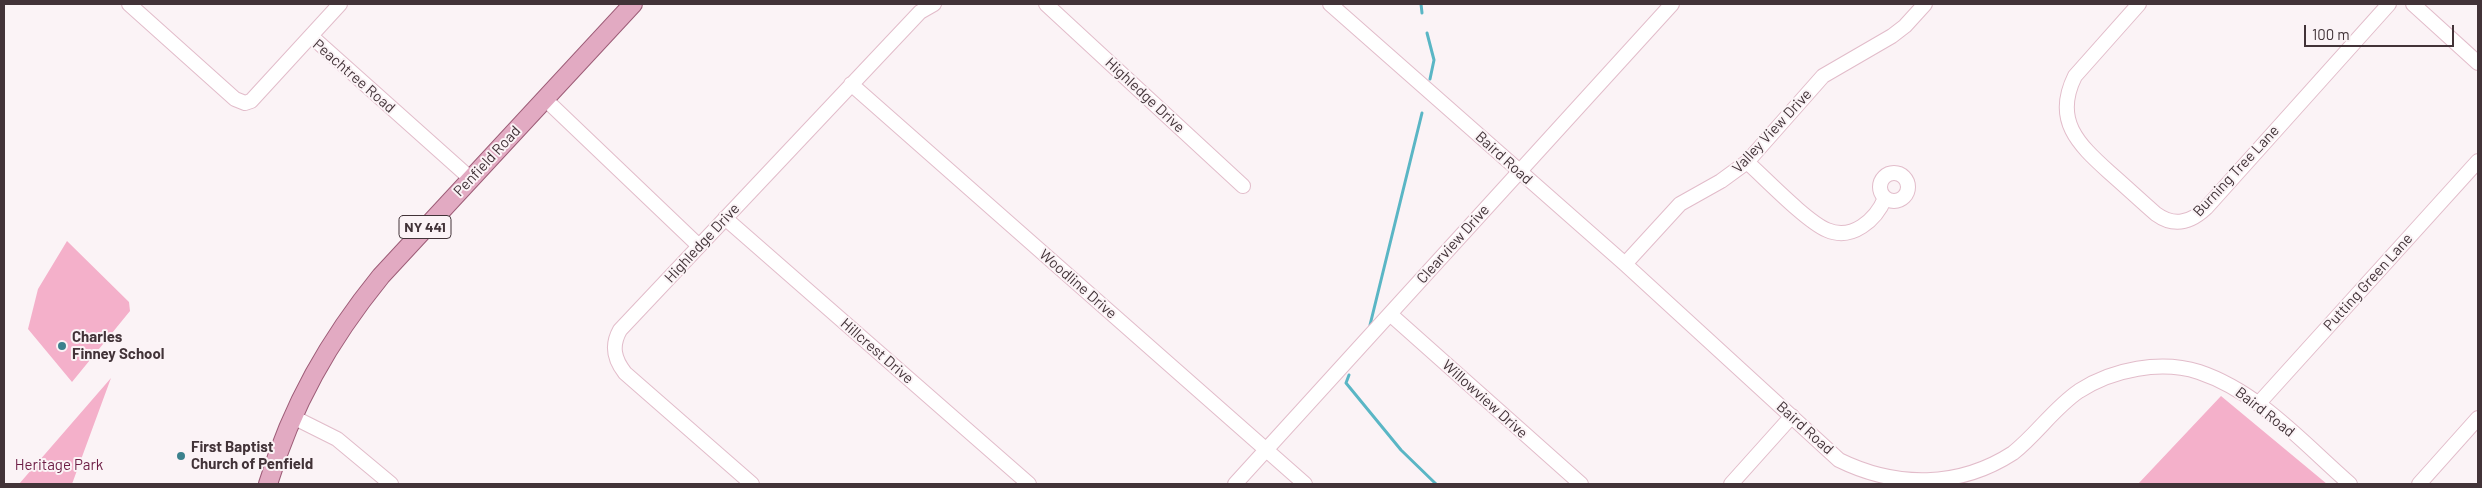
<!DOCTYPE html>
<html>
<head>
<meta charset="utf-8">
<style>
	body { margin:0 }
	#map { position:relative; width:2482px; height:488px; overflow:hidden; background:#fbf3f6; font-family:Barlow,sans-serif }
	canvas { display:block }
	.frame { position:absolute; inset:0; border:5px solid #423338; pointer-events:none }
	.scale { position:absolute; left:2304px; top:25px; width:150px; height:22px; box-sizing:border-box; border:2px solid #423338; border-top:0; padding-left:6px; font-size:15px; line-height:18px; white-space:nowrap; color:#423338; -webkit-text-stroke:4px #fbf3f6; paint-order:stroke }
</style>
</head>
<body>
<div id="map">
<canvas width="2482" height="488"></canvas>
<div class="frame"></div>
<div class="scale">100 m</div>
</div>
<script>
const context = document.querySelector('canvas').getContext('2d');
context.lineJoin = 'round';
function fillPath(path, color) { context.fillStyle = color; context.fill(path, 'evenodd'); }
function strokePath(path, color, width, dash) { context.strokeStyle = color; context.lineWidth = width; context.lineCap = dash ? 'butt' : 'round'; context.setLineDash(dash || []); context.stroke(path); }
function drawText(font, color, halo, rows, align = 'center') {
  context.font = font + ' Barlow,sans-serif'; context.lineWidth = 4; context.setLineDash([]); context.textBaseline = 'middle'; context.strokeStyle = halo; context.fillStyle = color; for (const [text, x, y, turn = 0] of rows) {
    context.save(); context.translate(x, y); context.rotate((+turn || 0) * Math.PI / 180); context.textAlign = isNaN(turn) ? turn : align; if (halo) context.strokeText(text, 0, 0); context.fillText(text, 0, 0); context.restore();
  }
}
const green = new Path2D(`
	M67,241L129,302L130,311L72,382L28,329L38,289Z
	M111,378L72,484H19Z
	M2221,396L2327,484H2138Z`);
const stream = new Path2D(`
	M1421,4L1422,13
	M1427,33L1434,60L1430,79
	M1370,325L1422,113
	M1349,375L1346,383L1401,450L1436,484`);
const minor = new Path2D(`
	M129,4L235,99L245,103L251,101L340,4
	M1046,4L1243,186
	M1330,4L1625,264L1839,460C1896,488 1959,488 2013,453C2037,434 2054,408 2079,391C2113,369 2161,360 2199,372C2259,392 2304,444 2350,484
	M2139,4L2075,76C2053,120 2078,144 2109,172C2125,186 2140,200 2156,214C2174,227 2190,223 2206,208L2389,4
	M2413,4L2478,63
	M311,36L470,178
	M851,84L1305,484
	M545,99L699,246
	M1747,162C1766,179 1806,221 1827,230C1852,241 1876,220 1885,198
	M1880 187a14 14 0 1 1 28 0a14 14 0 1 1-28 0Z
	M725,218L1029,484
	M1625,264L1680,204L1721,181L1747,162L1823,76L1892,36L1905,26L1925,4
	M1390,314L1581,484
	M2259,403L2478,161
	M293,417L337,439L391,484
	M752,484L625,373C614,359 611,346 620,330L920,12L934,4
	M1235,484L1672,4
	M1731,484L1792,416
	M2419,484L2478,418`);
const major = new Path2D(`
	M268,484C292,405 329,340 381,276L633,4`);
const markers = [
	[62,346,5,"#3b818d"],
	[181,456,5,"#3b818d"]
];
const shields = [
	[425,227,52]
];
const shieldNames = [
	["NY 441",425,227]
];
const streetNames = [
	["Peachtree Road",354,76,41],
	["Highledge Drive",1145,95,43],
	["Valley View Drive",1772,131,-47],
	["Baird Road",1504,158,42],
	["Penfield Road",487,161,-47],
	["Burning Tree Lane",2236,171,-47],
	["Highledge Drive",702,243,-47],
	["Clearview Drive",1453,244,-48],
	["Putting Green Lane",2368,282,-48],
	["Woodline Drive",1078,284,41],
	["Hillcrest Drive",877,351,41],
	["Willowview Drive",1485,399,42],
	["Baird Road",2265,412,38],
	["Baird Road",1805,428,42]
];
const poiNames = [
	["Charles",72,337],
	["Finney School",72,354],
	["First Baptist",191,447],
	["Church of Penfield",191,464]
];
const parkNames = [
	["Heritage Park",59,465]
];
fillPath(green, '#f4b0ca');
strokePath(stream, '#5ab6c5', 3);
strokePath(minor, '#e2bcca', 16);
strokePath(major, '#9d5c77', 20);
strokePath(minor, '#fff', 14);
strokePath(major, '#e2aac2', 18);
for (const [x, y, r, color] of markers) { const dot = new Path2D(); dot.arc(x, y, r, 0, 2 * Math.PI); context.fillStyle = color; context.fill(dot); strokePath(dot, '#fbf3f6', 2); }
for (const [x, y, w] of shields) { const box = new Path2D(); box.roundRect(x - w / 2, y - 11.5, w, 23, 4); context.fillStyle = '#fbf3f6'; context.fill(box); strokePath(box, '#423338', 1); }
drawText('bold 14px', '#423338', null, shieldNames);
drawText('15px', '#423338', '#fbf3f6', streetNames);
drawText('bold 15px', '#423338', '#fbf3f6', poiNames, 'left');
drawText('15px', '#6d1d45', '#fbf3f6', parkNames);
</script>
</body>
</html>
